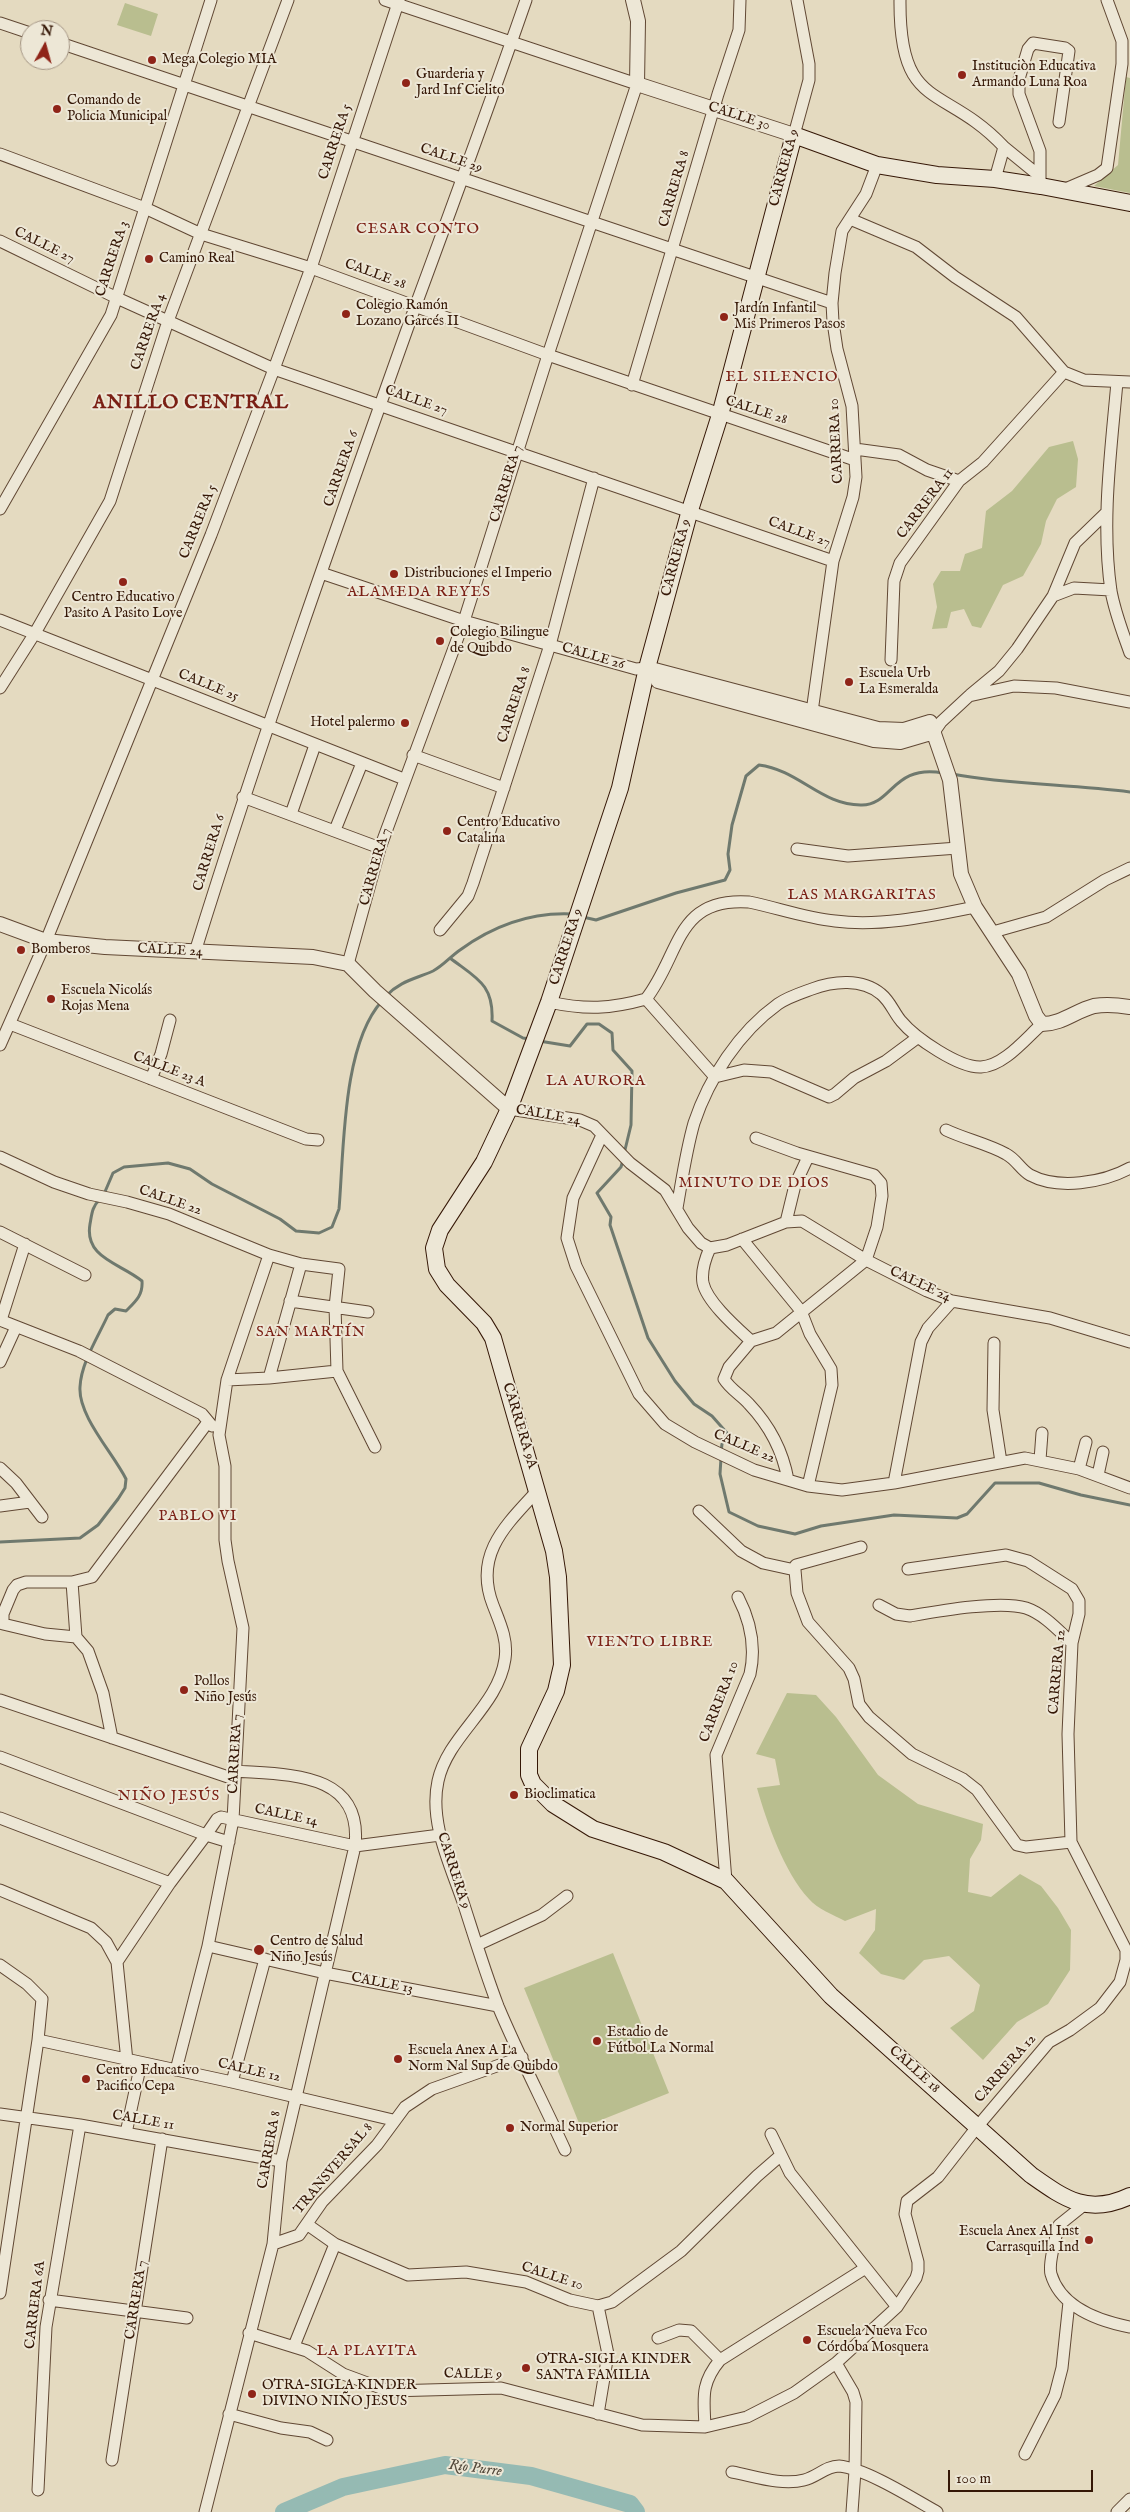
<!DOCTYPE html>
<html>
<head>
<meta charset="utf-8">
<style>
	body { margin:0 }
	#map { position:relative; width:1130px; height:2512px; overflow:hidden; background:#e4dac0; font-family:"IM FELL English",serif }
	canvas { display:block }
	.north { position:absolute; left:20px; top:20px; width:50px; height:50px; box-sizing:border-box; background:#ede7d6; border:1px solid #a39483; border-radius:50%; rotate:7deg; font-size:14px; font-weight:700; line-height:20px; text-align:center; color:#351706 }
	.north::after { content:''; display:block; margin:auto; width:18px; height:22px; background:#8f2418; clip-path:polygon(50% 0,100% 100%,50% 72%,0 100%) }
	.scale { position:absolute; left:948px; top:2470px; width:145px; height:22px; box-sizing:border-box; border:2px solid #351706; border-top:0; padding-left:6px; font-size:15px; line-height:18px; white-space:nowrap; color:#351706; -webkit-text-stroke:4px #ede7d6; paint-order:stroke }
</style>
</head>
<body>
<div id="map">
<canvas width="1130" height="2512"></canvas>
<div class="north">N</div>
<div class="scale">100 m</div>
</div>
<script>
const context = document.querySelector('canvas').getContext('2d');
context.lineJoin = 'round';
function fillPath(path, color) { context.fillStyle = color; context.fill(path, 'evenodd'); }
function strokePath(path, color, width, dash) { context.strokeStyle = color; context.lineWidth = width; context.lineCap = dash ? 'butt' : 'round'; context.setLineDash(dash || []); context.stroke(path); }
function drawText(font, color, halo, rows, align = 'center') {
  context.font = font + ' "IM FELL English",serif'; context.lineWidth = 4; context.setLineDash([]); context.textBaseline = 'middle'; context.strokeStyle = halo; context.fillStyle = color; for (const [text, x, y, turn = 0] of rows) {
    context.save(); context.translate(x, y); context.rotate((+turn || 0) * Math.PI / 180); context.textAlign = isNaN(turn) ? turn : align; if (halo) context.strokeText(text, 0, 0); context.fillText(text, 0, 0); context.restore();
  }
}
const green = new Path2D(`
	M125,3L158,14L151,36L117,25Z
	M1126,77L1130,78V193L1094,186L1118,165Z
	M1073,441L1078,459L1076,487L1057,499L1046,521L1041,544L1023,576L1003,585L981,628L972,626L964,609L951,612L947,628L932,629L937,607L933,584L941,571H960L965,554L982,548L986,511L1012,491L1049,447Z
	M787,1693L816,1695L836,1717L878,1775L918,1804L983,1824L981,1840L970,1859L968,1892L991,1897L1020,1874L1041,1886L1058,1908L1071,1930L1070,1970L1048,2004L1017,2022L983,2060L950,2028L974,2011L980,1985L949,1956L924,1960L904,1980L881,1974L859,1953L875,1930L876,1909L845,1921C834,1915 817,1909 809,1899C784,1872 767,1823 757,1788L780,1785L775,1759L756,1754Z
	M613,1953L669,2093L581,2128L524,1988Z`);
const stream = new Path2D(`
	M952,774C1010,785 1071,784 1130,792
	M583,917L596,920L676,893L725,880L730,870L728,854L732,825L746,776L759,765C799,770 822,806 862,805C892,805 893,764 943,773
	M450,958C476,978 494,984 492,1021L523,1038L530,1039
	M386,996C400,981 415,979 433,971C443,966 451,956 460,950C493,926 530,912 572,914
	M539,1041L570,1046L587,1024H599L612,1033L613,1050L632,1071L631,1125L624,1154
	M623,1160L621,1167L597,1193L611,1217L610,1225L648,1338L675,1381L694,1404L712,1416L727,1433L722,1444L721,1452
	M104,1194L113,1173L124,1167L168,1163L190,1169L212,1184L280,1219L296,1231L319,1233L332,1227L339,1209C344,1151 342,1045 382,1001
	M721,1458L720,1474L729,1512L758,1526L795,1534L821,1526L894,1515L957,1518L967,1514L995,1483H1039L1081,1495L1130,1505
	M0,1542L80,1538L98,1525L118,1499L125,1488L126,1479C113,1453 78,1416 80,1387C81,1363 98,1337 108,1315L115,1309L126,1311C136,1301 143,1295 142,1281C120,1263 84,1258 90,1224C92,1213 92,1207 100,1199`);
const river = new Path2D(`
	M284,2512L343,2487L445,2465L531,2476L630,2504L636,2512`);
const minor = new Path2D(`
	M900,0C899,113 944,83 1004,147L995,179
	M0,23L30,33
	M60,43L832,303
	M794,135L809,80V64L797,0
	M1004,147L1037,174L1041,184
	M0,154L145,208L201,234L311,268L548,355L855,460
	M1040,179V151L1019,94V79L1028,49L1033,43L1065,48L1069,51L1059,122
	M1063,190L1098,175L1107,168L1122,64V41L1107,0
	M850,219L916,247L955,277L1016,317L1064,372L1084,380L1130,382
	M0,241L117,298L274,369L833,561
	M1117,382C1111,451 1101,522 1111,591C1115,613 1123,633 1130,653
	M632,385L718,94L739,30L740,0
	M855,449L899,455L927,470L959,481
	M0,509L111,315L211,0
	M321,573L464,621L636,669L647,668
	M1053,596L1075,543L1106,513
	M0,620L404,779
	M891,660L894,581L900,563L959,481L983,462L1064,372
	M0,688L35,633L110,501L168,321L288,0
	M970,695L999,671L1017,649L1053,596L1074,588L1111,590
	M811,719L833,561L853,497L856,477L852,406L837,349L833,322L832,303L835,273L842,231L866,194L877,165
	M934,732L941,722L969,696L1014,686L1056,688L1130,702
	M413,755L504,788
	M243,797L380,848
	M291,814L315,745
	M335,830L362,763
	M797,849L848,856L958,848
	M440,930L468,896L473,883L550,645L594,478
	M993,932L1046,917L1105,880L1130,868
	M195,952C262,736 338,523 414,310C452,207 490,104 526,0
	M348,964L380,848L464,621L548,355L637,84L385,0
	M646,999L715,1077L744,1070L771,1072L829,1097L835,1094L854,1078L886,1061L917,1038
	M549,1002C586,1010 610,1009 646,999C681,954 675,897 749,902C778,908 806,918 835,921C881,927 930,916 975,907
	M10,1024L306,1139L318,1140
	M0,1045L46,941L211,535L274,369L311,268L399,0
	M151,1079L161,1054L170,1020
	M509,1109L580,1120L594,1126L630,1163L665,1190L688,1228L701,1243L710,1248L727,1245L786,1222L802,1221L866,1260L927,1291L952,1301L1050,1318L1130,1342
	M946,1130C965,1139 988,1144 1006,1154C1016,1159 1021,1170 1030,1175C1058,1190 1103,1183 1130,1168
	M602,1135L573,1198L567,1238L576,1266L639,1394L665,1424L695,1442L754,1470L808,1486L842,1490L894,1483L1025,1458L1079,1469L1130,1488
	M0,1157L54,1182L89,1194L127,1202L169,1214L269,1255L301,1264L339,1269L335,1307L337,1371L375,1447
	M677,1208C682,1180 686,1151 694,1123C709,1078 739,1032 778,1004C788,997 801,993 812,989C833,981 862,978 881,994C890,1001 894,1013 901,1021C915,1038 959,1068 981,1067C1004,1066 1026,1038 1042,1024
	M786,1222L795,1185L808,1157
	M0,1232L85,1275
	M742,1239L801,1311L810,1334L831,1369L832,1385L808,1486
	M710,1248C705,1259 701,1271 703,1283C707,1302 737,1328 751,1341L776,1333L866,1260L877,1227L882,1196L881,1183L874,1175L797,1153L756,1138
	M290,1301L368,1312
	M0,1320L79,1351L202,1414L212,1426
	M1,1320L25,1244
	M751,1341L729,1367L724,1379C730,1389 741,1395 749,1404C769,1425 783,1452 788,1480
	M994,1343L993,1410L1001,1462
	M0,1362L16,1327
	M269,1378L301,1264
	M227,1380L269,1378L337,1371
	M1040,1460L1042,1433
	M0,1468L16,1483L42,1517
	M1079,1469L1086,1442
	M1098,1475L1103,1452
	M894,1483L921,1342L928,1328L952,1301
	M538,1490C507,1524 473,1554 493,1605C500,1623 508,1640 505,1659C498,1707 448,1735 438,1781C429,1822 450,1864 463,1902C474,1936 485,1972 498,2006C518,2054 543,2102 565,2150
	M0,1506L30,1502
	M699,1511L741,1551L763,1563L795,1570L797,1593L808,1622L849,1668L854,1679L859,1704L869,1717L912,1754L963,1779L977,1790L1017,1845L1026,1847L1071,1842
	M793,1569L796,1565L861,1547
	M72,1582L76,1637L88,1651L103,1693L112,1738
	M879,1605L896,1614L910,1616C939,1611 1000,1600 1026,1608C1044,1614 1059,1631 1072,1643
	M76,1637L45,1634L3,1624V1614L13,1590L17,1585L26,1582H72L92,1577L208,1422
	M0,1700L234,1779
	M0,1757L206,1835L217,1819L221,1817L355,1846L440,1835
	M0,1818L170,1883
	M726,1881L716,1755L750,1674C756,1647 751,1622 738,1597
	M0,1890L91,1928L106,1942L117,1962
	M477,1945L542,1915L567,1896
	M208,1946L325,1973L498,2006
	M0,1965L27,1984L42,1999L38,2040L0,2293
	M38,2040L232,2082L393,2120
	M127,2061L117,1962L170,1883L206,1835L229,1842
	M176,2070L208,1946L233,1820L243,1628L228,1561L225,1540V1466L219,1435L227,1380L269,1255
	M232,2082L265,1959
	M0,2114L80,2125L281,2161
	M126,2133L141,2063
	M771,2134L790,2173L897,2307
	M1084,2205L1059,2225C1056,2236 1048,2263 1051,2274C1061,2308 1099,2321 1130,2327
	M308,2225L335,2244L408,2275L466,2272L526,2282L570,2300L598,2306L612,2302L681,2251L757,2176L780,2156
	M273,2244L299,2235L322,2202L377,2145L405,2107L432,2089L522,2057
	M49,2300L187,2318
	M598,2306L608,2354L598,2414
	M249,2333L307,2351L343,2374L389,2391L501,2388L642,2425L705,2427L747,2417L794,2393L836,2363L897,2307L916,2278L918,2271V2262L905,2214L907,2201L938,2177L977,2127L1049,2042L1070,2030L1100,2008L1120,1982L1126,1960V1950L1071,1842L1068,1734L1072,1643L1079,1614V1601L1072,1589L1028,1561L1006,1555L908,1569
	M658,2338L679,2330L691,2331L720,2360
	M294,2346L335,2244
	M836,2363L853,2392L856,2402L855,2471L852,2512
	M229,2414L281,2428L310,2432L327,2440
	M705,2427C704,2399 700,2384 720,2360L864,2269
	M1025,2454L1055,2395L1062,2368L1069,2302
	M112,2460L162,2139
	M732,2472C754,2476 782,2486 804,2480C817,2477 826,2466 839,2466C865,2468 914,2499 937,2512
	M38,2490L46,2327L80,2125
	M205,2512L273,2244L281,2161L355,1846C363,1771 287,1775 235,1771
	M1117,2512L1130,2499`);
const tertiary = new Path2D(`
	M633,0L638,21L637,84L794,135
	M647,668L878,729L904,730L930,722L950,780L961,874L975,907L1019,974L1036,1016L1042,1024C1062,1024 1075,1011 1094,1006C1106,1004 1118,1005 1130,1007
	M658,681L874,740L900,742L934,732
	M0,924L46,941L105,947L313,957L348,964L375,991L509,1109`);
const secondary = new Path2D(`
	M1130,203L1041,186L995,179L937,175L877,165L794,135L720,415L690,510L647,668L620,788L549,1002L509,1109L484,1162L440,1230L434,1248L437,1269L447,1285L484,1323L493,1338L554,1551L558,1577L562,1665L556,1691L529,1749V1775L533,1784L553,1804L593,1829L664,1852L726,1881L831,1996L1031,2175C1065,2199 1088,2216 1130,2196`);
const markers = [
	[152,60,5,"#8f2418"],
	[962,75,5,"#8f2418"],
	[406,83,5,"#8f2418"],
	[57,109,5,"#8f2418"],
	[149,259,5,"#8f2418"],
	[346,314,5,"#8f2418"],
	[724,317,5,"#8f2418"],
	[394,574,5,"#8f2418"],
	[123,582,5,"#8f2418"],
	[440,641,5,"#8f2418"],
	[849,682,5,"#8f2418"],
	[405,723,5,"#8f2418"],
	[447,831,5,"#8f2418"],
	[21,950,5,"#8f2418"],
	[51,999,5,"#8f2418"],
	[184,1690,5,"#8f2418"],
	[514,1795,5,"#8f2418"],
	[259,1950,6,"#8f2418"],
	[597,2041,5,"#8f2418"],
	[398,2059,5,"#8f2418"],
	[86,2079,5,"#8f2418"],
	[510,2128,5,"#8f2418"],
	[1089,2240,5,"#8f2418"],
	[807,2340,5,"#8f2418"],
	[526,2368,5,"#8f2418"],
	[252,2394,5,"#8f2418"]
];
const poiNames = [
	["Mega Colegio MIA",162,60],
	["Instituciòn Educativa",972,67],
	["Armando Luna Roa",972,83],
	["Guarderia y",416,75],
	["Jard Inf Cielito",416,91],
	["Comando de",67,101],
	["Policia Municipal",67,117],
	["Camino Real",159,259],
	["Colegio Ramón",356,306],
	["Lozano Garcés II",356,322],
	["Jardín Infantil",734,309],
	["Mis Primeros Pasos",734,325],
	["Distribuciones el Imperio",404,574],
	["Centro Educativo",123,598,"center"],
	["Pasito A Pasito Love",123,614,"center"],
	["Colegio Bilingue",450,633],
	["de Quibdo",450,649],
	["Escuela Urb",859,674],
	["La Esmeralda",859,690],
	["Hotel palermo",395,723,"right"],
	["Centro Educativo",457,823],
	["Catalina",457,839],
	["Bomberos",31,950],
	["Escuela Nicolás",61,991],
	["Rojas Mena",61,1007],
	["Pollos",194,1682],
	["Niño Jesús",194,1698],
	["Bioclimatica",524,1795],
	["Centro de Salud",270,1942],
	["Niño Jesús",270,1958],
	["Estadio de",607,2033],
	["Fútbol La Normal",607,2049],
	["Escuela Anex A La",408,2051],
	["Norm Nal Sup de Quibdo",408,2067],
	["Centro Educativo",96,2071],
	["Pacifico Cepa",96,2087],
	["Normal Superior",520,2128],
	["Escuela Anex Al Inst",1079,2232,"right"],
	["Carrasquilla Ind",1079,2248,"right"],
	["Escuela Nueva Fco",817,2332],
	["Córdoba Mosquera",817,2348],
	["OTRA-SIGLA KINDER",536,2360],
	["SANTA FAMILIA",536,2376],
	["OTRA-SIGLA KINDER",262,2386],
	["DIVINO NIÑO JESUS",262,2402]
];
const streetNames = [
	["CALLE 30",739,117,18],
	["CARRERA 5",336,142,-72],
	["CALLE 29",451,159,19],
	["CARRERA 9",785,168,-75],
	["CARRERA 8",675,189,-74],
	["CALLE 27",44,246,26],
	["CARRERA 3",113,259,-72],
	["CALLE 28",375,275,20],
	["CARRERA 4",149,332,-71],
	["CALLE 27",416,401,19],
	["CALLE 28",756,411,18],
	["CARRERA 10",837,441,-93],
	["CARRERA 6",342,469,-71],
	["CARRERA 7",507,484,-73],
	["CARRERA 11",926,504,-53],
	["CARRERA 5",199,522,-68],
	["CALLE 27",799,533,20],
	["CARRERA 9",677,558,-75],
	["CALLE 26",593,657,16],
	["CALLE 25",208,686,22],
	["CARRERA 8",515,705,-72],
	["CARRERA 6",210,853,-73],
	["CARRERA 7",376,867,-74],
	["CARRERA 9",567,947,-72],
	["CALLE 24",170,951,3],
	["CALLE 23 A",169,1070,21],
	["CALLE 24",548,1116,10],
	["CALLE 22",170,1201,19],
	["CALLE 24",920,1285,25],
	["CARRERA 9A",519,1426,73],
	["CALLE 22",744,1447,23],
	["CARRERA 12",1058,1672,-85],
	["CARRERA 10",720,1702,-69],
	["CARRERA 7",236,1754,-87],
	["CALLE 14",286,1816,12],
	["CARRERA 9",453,1871,72],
	["CALLE 13",382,1984,11],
	["CARRERA 12",1006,2069,-49],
	["CALLE 18",914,2070,42],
	["CALLE 12",249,2071,13],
	["CALLE 11",143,2121,10],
	["CARRERA 8",270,2150,-80],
	["TRANSVERSAL 8",334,2169,-50],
	["CALLE 10",552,2277,18],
	["CARRERA 7",137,2300,-81],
	["CARRERA 6A",36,2305,-83],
	["CALLE 9",473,2375,1]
];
const neighbourhoodNames = [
	["CESAR CONTO",418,230],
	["EL SILENCIO",782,378],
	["ALAMEDA REYES",419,593],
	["LAS MARGARITAS",862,896],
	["LA AURORA",596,1082],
	["MINUTO DE DIOS",754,1184],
	["SAN MARTÍN",311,1333],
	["PABLO VI",198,1517],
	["VIENTO LIBRE",650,1643],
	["NIÑO JESÚS",169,1797],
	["LA PLAYITA",367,2352]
];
const waterNames = [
	["Río Purre",475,2469,7]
];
const districtNames = [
	["ANILLO CENTRAL",191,404]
];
fillPath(green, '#b9be8f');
strokePath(stream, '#6f796e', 3);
strokePath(river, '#95bab3', 18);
strokePath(minor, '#614834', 13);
strokePath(tertiary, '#614834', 16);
strokePath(secondary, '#351706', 18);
strokePath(minor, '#ede7d6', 11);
strokePath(tertiary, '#ede7d6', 14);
strokePath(secondary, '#ede7d6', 16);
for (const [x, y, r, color] of markers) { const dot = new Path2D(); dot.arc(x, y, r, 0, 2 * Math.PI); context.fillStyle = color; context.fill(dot); strokePath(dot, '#ede7d6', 2); }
drawText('14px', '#351706', '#ede7d6', poiNames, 'left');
drawText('14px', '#351706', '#ede7d6', streetNames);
context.letterSpacing = '1px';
drawText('15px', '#7a1f14', '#ede7d6', neighbourhoodNames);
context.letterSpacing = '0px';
drawText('italic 15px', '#52483a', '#ede7d6', waterNames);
context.letterSpacing = '1px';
drawText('bold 19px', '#7a1f14', '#ede7d6', districtNames);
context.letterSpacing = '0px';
</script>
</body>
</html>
